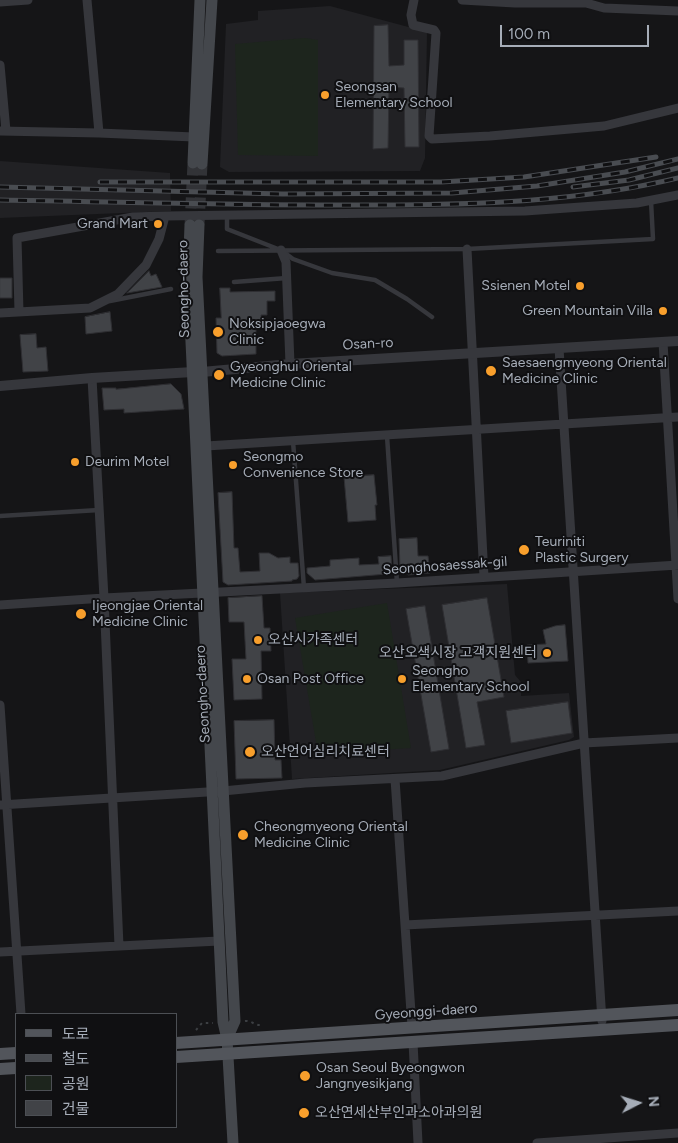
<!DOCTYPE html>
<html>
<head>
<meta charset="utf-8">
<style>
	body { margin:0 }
	#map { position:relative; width:678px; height:1143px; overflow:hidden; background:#151517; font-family:Figtree,"Noto Sans KR",sans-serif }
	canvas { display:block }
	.legend { position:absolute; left:15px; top:1013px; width:162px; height:115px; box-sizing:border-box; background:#101012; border:1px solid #4c4f54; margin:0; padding:6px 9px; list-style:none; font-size:15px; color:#a6adb8 }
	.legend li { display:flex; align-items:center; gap:10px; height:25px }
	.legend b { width:25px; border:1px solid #4c4f54 }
	.north { position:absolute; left:613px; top:1078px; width:50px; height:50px; -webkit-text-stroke:4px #101012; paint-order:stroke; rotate:85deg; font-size:14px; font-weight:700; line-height:20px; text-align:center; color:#a6adb8 }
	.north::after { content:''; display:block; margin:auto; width:18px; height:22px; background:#a6adb8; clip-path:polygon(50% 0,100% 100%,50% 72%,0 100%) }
	.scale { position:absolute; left:500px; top:25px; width:149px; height:22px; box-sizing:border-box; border:2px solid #a6adb8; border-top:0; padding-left:6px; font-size:15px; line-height:18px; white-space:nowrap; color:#a6adb8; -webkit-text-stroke:4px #101012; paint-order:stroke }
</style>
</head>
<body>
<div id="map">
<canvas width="678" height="1143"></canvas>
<ul class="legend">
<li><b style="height:6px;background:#52555b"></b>도로</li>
<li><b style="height:6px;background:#494c51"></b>철도</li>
<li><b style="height:14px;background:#1d251d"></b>공원</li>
<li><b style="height:14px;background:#414347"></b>건물</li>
</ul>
<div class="north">N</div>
<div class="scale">100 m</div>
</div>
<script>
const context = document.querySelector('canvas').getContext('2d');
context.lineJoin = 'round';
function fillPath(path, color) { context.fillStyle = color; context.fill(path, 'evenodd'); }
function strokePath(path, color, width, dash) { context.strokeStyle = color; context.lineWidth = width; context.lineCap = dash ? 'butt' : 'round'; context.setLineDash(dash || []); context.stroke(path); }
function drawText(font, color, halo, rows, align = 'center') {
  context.font = font + ' Figtree,"Noto Sans KR",sans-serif'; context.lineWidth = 4; context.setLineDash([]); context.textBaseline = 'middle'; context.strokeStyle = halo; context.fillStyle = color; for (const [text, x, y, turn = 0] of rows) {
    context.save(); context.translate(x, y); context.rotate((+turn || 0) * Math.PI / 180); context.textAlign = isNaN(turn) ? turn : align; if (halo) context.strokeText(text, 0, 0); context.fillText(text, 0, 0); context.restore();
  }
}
const built = new Path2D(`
	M330,6L427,32L425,158L420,171L229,172L220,167L226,24L258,20V11Z
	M0,161L170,173L171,211L0,218Z
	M507,584L515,675L521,682V696L569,693L574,737L569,740L440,770L292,779L280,593Z`);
const green = new Path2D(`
	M305,38L318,40V156L238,155L235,44Z
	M387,603L411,748L318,754L295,618Z`);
const building = new Path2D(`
	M388,25L389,66L404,65V40H418L419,147H405L404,88L389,87L388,148L373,149L374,26Z
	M149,271L151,276L156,274L162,287L127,293Z
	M0,278H12V298H0Z
	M220,288H230V292L275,291V301H267V315H261L262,324L256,325V354L222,356L217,353L216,318H221Z
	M110,312L112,331L86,334L85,317Z
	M36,334L37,348L46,347L48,371L23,372L20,335Z
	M171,384L181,394L184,409L124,413V409L104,410L102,388H116V389Z
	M374,475L377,505H375L376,520L348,522L344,477Z
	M232,492L234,548H238L240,572L260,571L259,553H269L278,558L290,557V563H298L299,576L297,579L292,580V581L228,585L223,582L218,493Z
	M417,538L418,556H428L430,573L408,575L400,568L399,539Z
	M391,556L392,570L387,574L315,580L307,573V568L330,566V560L359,558V565L379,564L378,557Z
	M262,596L264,628H270L271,651H261L262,699L234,700L232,659H246L244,622H229L228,598Z
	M487,598L504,697L477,702L485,745L466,748L442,605Z
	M425,606L449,749L431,752L406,609Z
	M565,625L568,661L528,663L527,645L546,644L543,630L555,626Z
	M568,702L572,733L511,743L506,711Z
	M274,720L275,760H281L282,778L236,779L234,721Z`);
const secondaryTunnel = new Path2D(`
	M190,225L193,163
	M199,225L202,164`);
const path = new Path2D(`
	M245,1021C251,1020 255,1026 261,1025
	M196,1030L202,1023H213`);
const service = new Path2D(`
	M227,215V229L278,249
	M218,251L467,249L653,239L651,201
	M285,253L293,259L332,273L375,280L407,299L432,317
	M234,282L287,278
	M110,301L171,289
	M387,436L397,583
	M293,441L304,588
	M0,516L99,510`);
const minor = new Path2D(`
	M414,0L411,15L413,25L434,30L436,33L429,136L432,139L490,136L604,126L678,108
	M462,0L515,3H586L604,8L678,11
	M0,2L28,0
	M0,65L6,131
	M0,131L99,133L87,0
	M99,133L194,137
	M467,249L484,577
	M281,250L286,262L290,364
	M19,312L17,238L133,217L165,216
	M0,313L90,308L118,294L146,265L159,239L165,216L525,211L637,203L678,195
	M663,342L678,599
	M559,348L602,1021
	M92,378L104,598L119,946
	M206,446L678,417
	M0,605L104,598L397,583L678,565
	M0,705L21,1014
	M395,779L412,1027
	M0,805L223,791L305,783L442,776L584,743L678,738
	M405,925L678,911
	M0,952L219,941
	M413,1042L418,1143
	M537,1143L678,1133`);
const tertiary = new Path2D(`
	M202,372L290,364L678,341
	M0,386L92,378L193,372`);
const secondary = new Path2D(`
	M193,163L200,0
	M202,164L212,0
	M190,225L188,278L223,1022L227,1039L233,1143
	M199,225L197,277L235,1021L227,1039`);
const primary = new Path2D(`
	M176,1043L678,1010
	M0,1054L16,1053
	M176,1057L678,1025
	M0,1069L16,1068`);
const rail = new Path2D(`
	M100,182H441L524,177L656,157
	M0,187L283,194L452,193L537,186L625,172L678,159
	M573,187L629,180L678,168
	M0,200C125,202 249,206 374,205C475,205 579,202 678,178`);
const markers = [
	[325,95,5,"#f89f2c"],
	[158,224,5,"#f89f2c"],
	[580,286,5,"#f89f2c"],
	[663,311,5,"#f89f2c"],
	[218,332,6,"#f89f2c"],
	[491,371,6,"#f89f2c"],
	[219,375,6,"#f89f2c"],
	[75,462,5,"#f89f2c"],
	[233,465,5,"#f89f2c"],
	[524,550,6,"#f89f2c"],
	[81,614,6,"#f89f2c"],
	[258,640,5,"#f89f2c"],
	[547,653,5,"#f89f2c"],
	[247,679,5,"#f89f2c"],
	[402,679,5,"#f89f2c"],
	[250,752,6,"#f89f2c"],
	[243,835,6,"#f89f2c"],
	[305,1076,6,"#f89f2c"],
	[304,1113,6,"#f89f2c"]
];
const poiNames = [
	["Seongsan",335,87],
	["Elementary School",335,103],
	["Grand Mart",148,224,"right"],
	["Ssienen Motel",570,286,"right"],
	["Green Mountain Villa",653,311,"right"],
	["Noksipjaoegwa",229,324],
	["Clinic",229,340],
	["Saesaengmyeong Oriental",502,363],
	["Medicine Clinic",502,379],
	["Gyeonghui Oriental",230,367],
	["Medicine Clinic",230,383],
	["Seongmo",243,457],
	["Convenience Store",243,473],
	["Deurim Motel",85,462],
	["Teuriniti",535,542],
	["Plastic Surgery",535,558],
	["Ijeongjae Oriental",92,606],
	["Medicine Clinic",92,622],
	["오산시가족센터",268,640],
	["오산오색시장 고객지원센터",537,653,"right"],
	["Seongho",412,671],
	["Elementary School",412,687],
	["Osan Post Office",257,679],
	["오산언어심리치료센터",261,752],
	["Cheongmyeong Oriental",254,827],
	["Medicine Clinic",254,843],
	["Osan Seoul Byeongwon",316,1068],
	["Jangnyesikjang",316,1084],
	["오산연세산부인과소아과의원",315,1113]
];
const streetNames = [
	["Seongho-daero",184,289,-91],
	["Osan-ro",368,344,-3],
	["Seonghosaessak-gil",445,566,-4],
	["Seongho-daero",203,694,-93],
	["Gyeonggi-daero",426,1012,-4]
];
fillPath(built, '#212124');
fillPath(green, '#1d251d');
fillPath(building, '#414347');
strokePath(building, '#2f2f33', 1);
strokePath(secondaryTunnel, '#323337', 11, [11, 5.5]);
strokePath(path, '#3c3f43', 2, [2.5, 4]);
strokePath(service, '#36373c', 4.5);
strokePath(minor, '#36373c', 9);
strokePath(tertiary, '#36373c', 10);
strokePath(secondary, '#44474c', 11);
strokePath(primary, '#52555b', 12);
strokePath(rail, '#494c51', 5);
strokePath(rail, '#101012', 3, [9]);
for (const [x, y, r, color] of markers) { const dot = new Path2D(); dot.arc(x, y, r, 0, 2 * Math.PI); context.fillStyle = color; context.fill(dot); strokePath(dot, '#101012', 2); }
drawText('14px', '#a6adb8', '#101012', poiNames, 'left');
drawText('14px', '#a6adb8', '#101012', streetNames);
</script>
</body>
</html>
